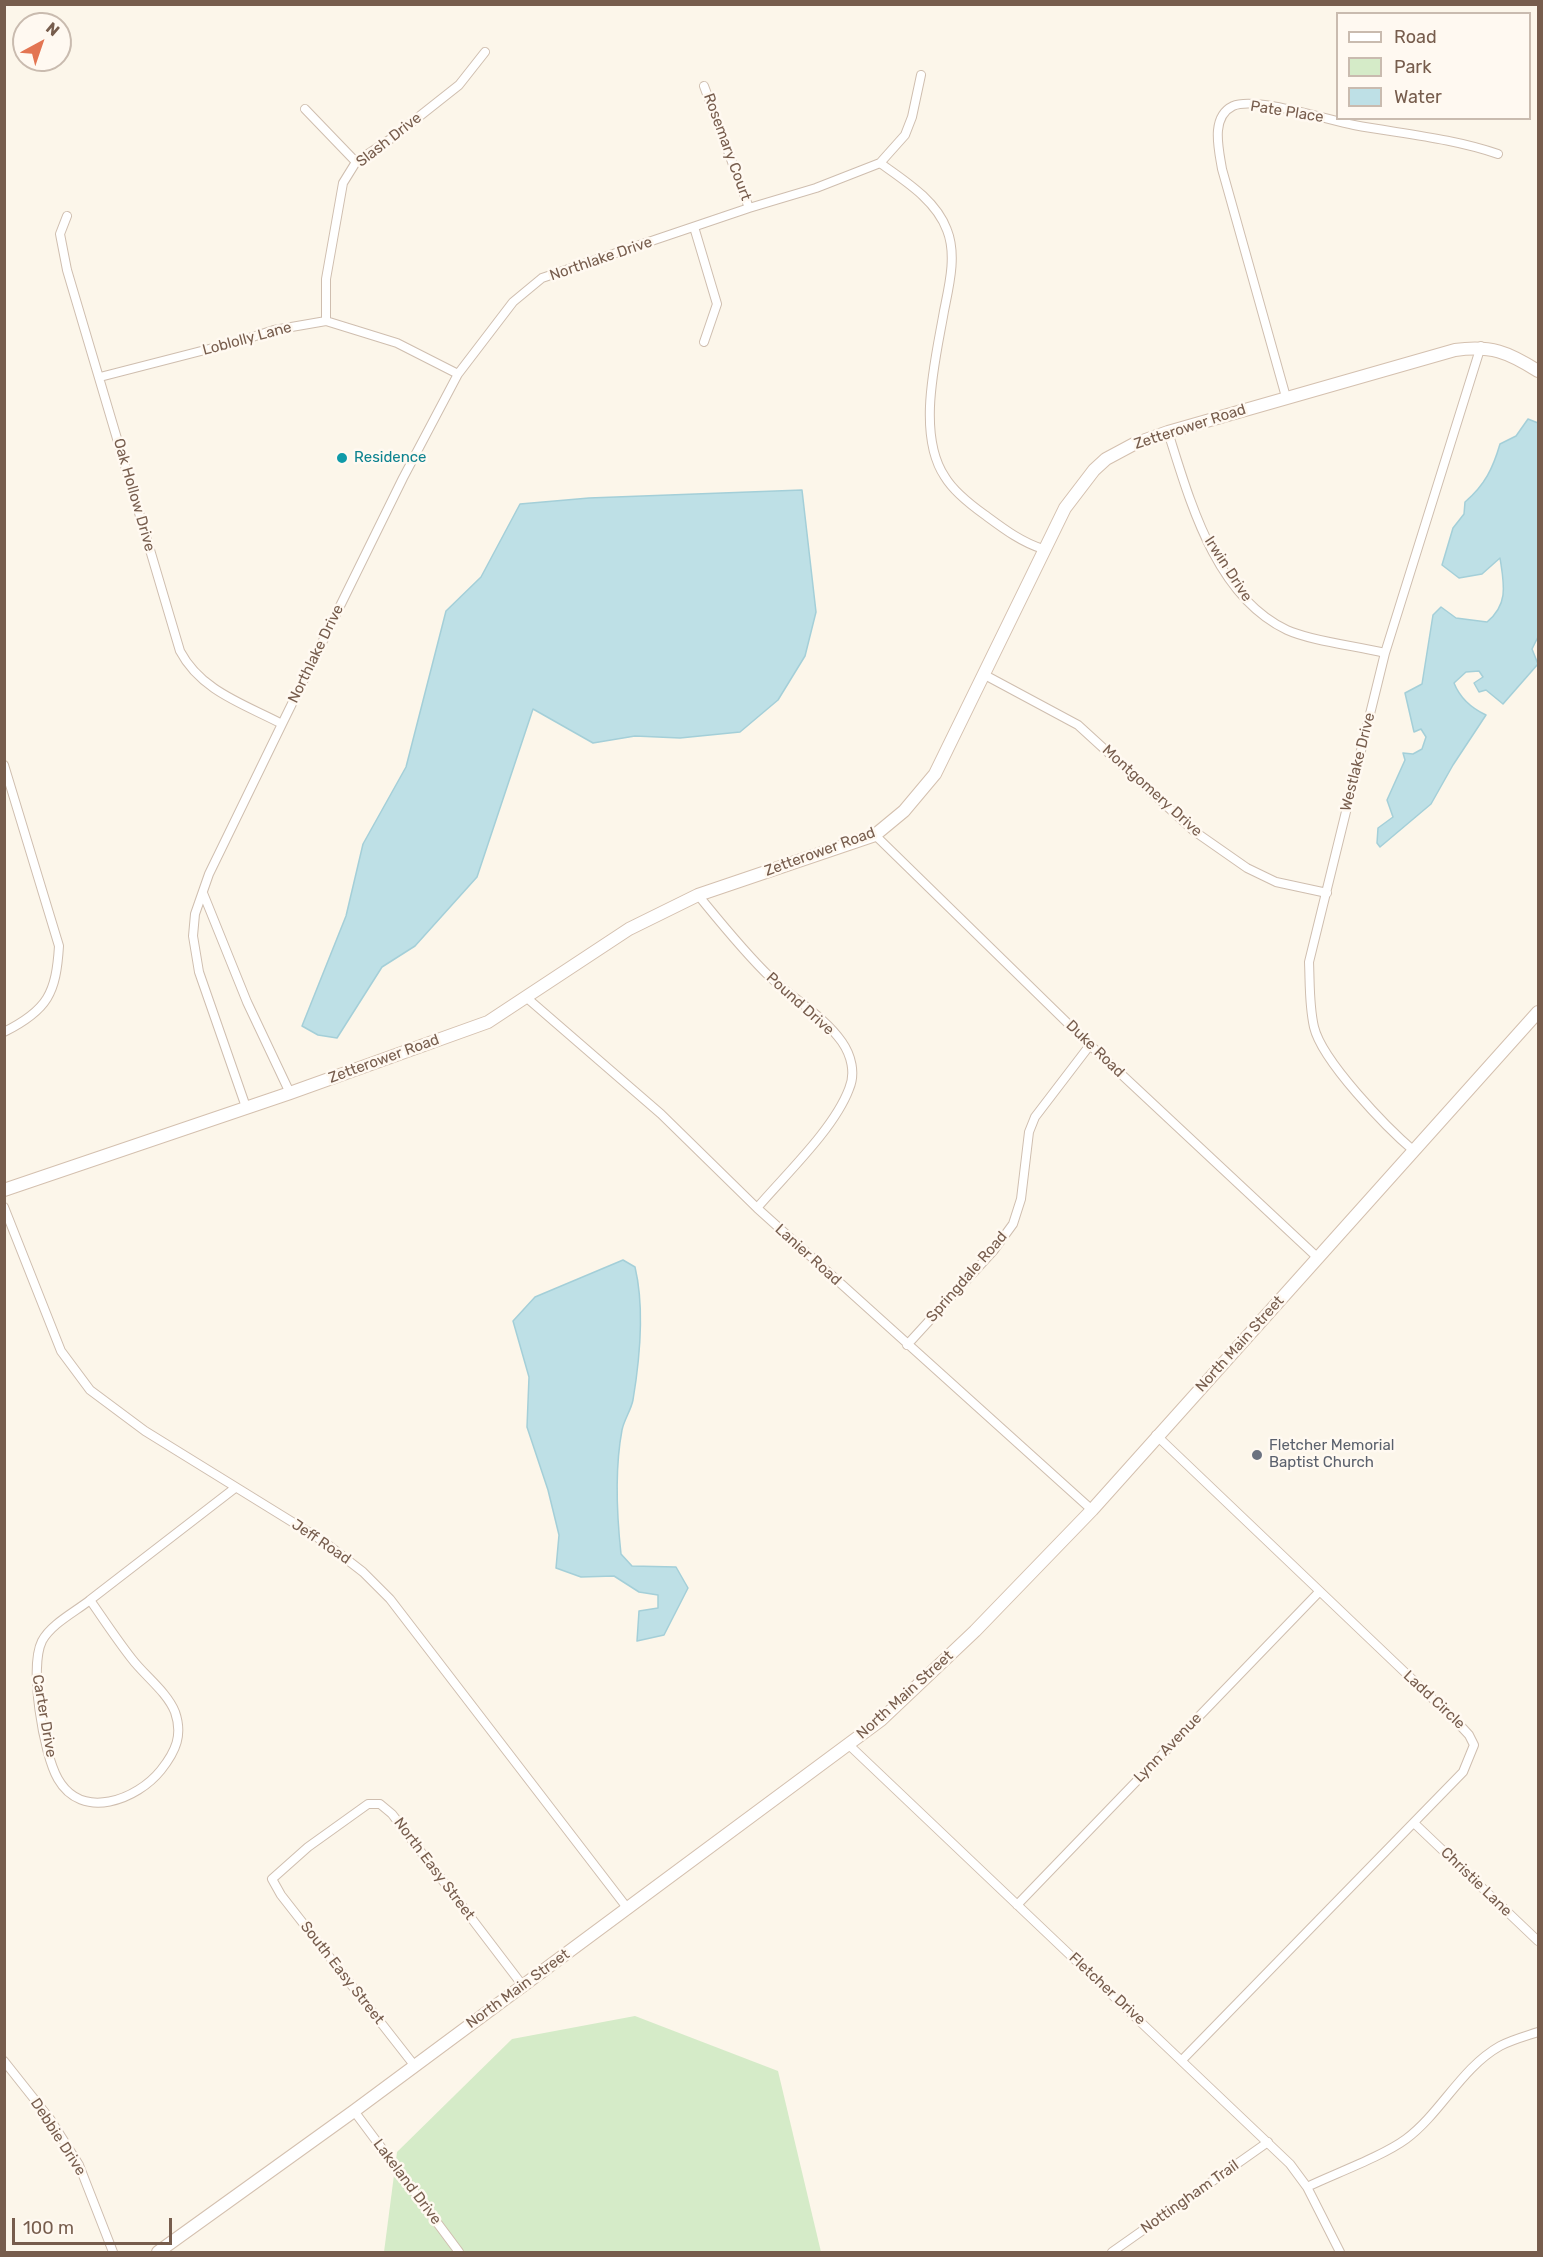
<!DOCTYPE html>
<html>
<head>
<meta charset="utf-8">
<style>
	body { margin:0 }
	#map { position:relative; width:1543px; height:2257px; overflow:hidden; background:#fcf6ea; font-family:Rubik,sans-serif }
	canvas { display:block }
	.frame { position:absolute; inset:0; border:6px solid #775d4d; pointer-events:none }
	.legend { position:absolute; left:1336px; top:12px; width:195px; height:108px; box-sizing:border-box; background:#fff9f1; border:2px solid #c9bbaf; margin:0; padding:8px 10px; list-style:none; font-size:18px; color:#775d4d }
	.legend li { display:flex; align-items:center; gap:12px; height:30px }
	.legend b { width:30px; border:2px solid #c9bbaf }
	.north { position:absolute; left:12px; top:12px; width:60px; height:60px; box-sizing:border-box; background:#fff9f1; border:2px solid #c9bbaf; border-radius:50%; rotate:40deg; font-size:16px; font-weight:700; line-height:24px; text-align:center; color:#775d4d }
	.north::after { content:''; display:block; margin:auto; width:21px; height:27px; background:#e37552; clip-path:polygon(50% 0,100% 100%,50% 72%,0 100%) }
	.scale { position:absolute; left:12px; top:2218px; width:160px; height:27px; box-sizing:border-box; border:3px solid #775d4d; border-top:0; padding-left:8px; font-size:18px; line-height:21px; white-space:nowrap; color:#775d4d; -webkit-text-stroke:4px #fff9f1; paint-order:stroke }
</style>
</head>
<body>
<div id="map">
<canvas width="1543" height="2257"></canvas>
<div class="frame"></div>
<ul class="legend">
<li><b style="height:8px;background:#fff"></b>Road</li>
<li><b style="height:16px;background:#d5ebc8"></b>Park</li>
<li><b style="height:16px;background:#bee0e6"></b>Water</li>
</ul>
<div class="north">N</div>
<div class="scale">100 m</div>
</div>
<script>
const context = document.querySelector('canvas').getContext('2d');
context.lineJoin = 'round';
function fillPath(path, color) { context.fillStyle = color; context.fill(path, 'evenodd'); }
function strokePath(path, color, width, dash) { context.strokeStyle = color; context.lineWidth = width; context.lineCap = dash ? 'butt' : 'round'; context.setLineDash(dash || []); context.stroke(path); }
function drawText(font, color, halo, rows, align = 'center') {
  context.font = font + ' Rubik,sans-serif'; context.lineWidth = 5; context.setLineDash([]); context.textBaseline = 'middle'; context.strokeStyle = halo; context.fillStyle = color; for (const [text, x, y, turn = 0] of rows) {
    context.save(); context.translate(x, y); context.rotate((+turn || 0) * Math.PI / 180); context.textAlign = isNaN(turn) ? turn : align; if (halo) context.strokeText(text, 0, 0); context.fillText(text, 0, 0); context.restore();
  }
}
const green = new Path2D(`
	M635,2016L778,2071L821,2252H384L397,2152L512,2039Z`);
const water = new Path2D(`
	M1528,419L1538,423V637L1532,649L1538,664L1503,704L1486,690L1479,692L1474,683L1483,677L1479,671L1466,672L1454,683C1460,698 1471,708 1486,715L1453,765L1431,804L1380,847L1377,843L1378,828L1393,817L1387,800L1405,760L1403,753L1413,754L1422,749L1426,737L1421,729L1414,732L1405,693L1422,684L1433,615L1441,607L1456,618L1487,622C1509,604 1504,584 1500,558L1482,574L1459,578L1442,565L1453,528L1464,514L1465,502C1485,485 1493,468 1500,444L1516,436Z
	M802,490L816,612L805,656L778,700L740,732L680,738L635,736L593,743L533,709L477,877L415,946L382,967L337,1038L318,1035L302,1026L346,916L363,844L406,767L446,611L481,577L520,504L589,498Z
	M623,1260L635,1267C645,1309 640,1358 633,1400C631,1410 624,1420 622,1430C615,1467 617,1517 621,1554L632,1566L676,1567L688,1588L664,1635L637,1641L639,1611L658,1608V1595L639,1592L614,1576L581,1577L556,1568L559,1535L548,1490L527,1427L529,1377L513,1321L535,1297Z`);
const street = new Path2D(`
	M704,86L749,208
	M305,109L356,162
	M880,163C905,181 936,200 947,230C957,255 949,286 944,311C936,358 916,434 945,477C954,492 971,505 985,515C1004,529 1021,542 1043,549
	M67,216L60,234L67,270L180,651C201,691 244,704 282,724
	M694,227L717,304L704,342
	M326,321V279L343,183L356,162L392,138L459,85L485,52
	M100,377L240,341L274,330L326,321L397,343L458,374
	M1286,397L1222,169C1219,150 1210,117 1233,106C1255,96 1328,120 1354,125C1403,134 1451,138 1498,154
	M1168,432C1190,501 1215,596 1287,630C1311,641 1357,646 1385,653
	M983,674L1078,725L1194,831L1247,868L1276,882L1327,893
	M4,765L59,946C56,993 48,1010 4,1032
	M875,835L1090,1045L1318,1258
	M203,893L247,1002L290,1093
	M698,895C721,923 744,952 770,977C793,999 824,1016 842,1042C851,1055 856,1073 849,1089C834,1129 785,1175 757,1208
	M527,998L661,1114L757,1208L1092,1510
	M246,1107L199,972L193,936L195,914L209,874L282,724L403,478L458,374L513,302L542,278L749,208L816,188L880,163L905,135L912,117L921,75
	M1414,1151C1387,1128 1322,1061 1314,1027C1309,1005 1310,984 1309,962L1385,653L1481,346
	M4,1207L61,1351L90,1390L145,1431L323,1541L363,1572L390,1599L628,1909
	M907,1345L994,1250L1013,1224L1021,1199L1029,1132L1035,1117L1090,1045
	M1156,1435L1457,1722L1469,1735L1474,1745L1463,1772L1183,2059
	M90,1600C104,1620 117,1640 132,1659C145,1676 167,1692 175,1712C183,1735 176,1751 161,1770C137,1800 82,1821 58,1779C43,1753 29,1667 42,1641C51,1624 75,1612 90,1600Z
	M90,1600L235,1488
	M849,1745L1290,2164L1307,2187L1340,2252
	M1414,1823L1538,1941
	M1017,1905L1319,1592
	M4,2061L50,2119L79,2165L113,2252
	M414,2065L281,1895L272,1879L308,1847L368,1804H380L392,1814L523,1986
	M354,2111L459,2252
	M1307,2187C1334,2174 1383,2156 1406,2139C1441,2113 1461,2068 1500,2046C1511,2040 1526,2036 1538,2032
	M1112,2252L1268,2142`);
const secondary = new Path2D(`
	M4,1190L290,1093L488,1022L629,929L698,895L875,835L904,811L935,774L1065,508L1094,470L1106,459L1134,444L1168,432L1455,350C1491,345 1508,352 1538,371
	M158,2252L354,2111L881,1720L975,1631L1092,1510L1538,1012`);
const markers = [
	[342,458,6,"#0f9aa8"],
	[1257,1455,6,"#6b7280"]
];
const streetNames = [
	["Pate Place",1287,112,9],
	["Slash Drive",389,140,-38],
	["Rosemary Court",727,147,70],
	["Northlake Drive",601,259,-19],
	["Loblolly Lane",247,339,-15],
	["Zetterower Road",1190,427,-18],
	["Oak Hollow Drive",134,495,74],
	["Irwin Drive",1228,569,57],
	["Northlake Drive",316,654,-64],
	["Westlake Drive",1358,762,-76],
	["Montgomery Drive",1152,791,42],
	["Zetterower Road",820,852,-20],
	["Pound Drive",800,1004,42],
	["Duke Road",1095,1049,44],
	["Zetterower Road",384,1059,-20],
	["Lanier Road",808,1255,42],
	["Springdale Road",967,1277,-49],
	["North Main Street",1240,1344,-48],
	["Jeff Road",321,1542,34],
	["North Main Street",905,1695,-42],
	["Ladd Circle",1434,1700,43],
	["Carter Drive",44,1716,80],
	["Lynn Avenue",1168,1748,-46],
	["North Easy Street",434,1869,53],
	["Christie Lane",1476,1882,44],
	["South Easy Street",342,1973,52],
	["North Main Street",518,1989,-36],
	["Fletcher Drive",1107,1989,43],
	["Debbie Drive",58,2137,57],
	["Lakeland Drive",407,2182,53],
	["Nottingham Trail",1190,2197,-35]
];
const cultureNames = [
	["Residence",354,458]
];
const worshipNames = [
	["Fletcher Memorial",1269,1446],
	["Baptist Church",1269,1463]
];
fillPath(green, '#d5ebc8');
fillPath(water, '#bee0e6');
strokePath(water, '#a4cfd8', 1.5);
strokePath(street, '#cfbeaf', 10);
strokePath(secondary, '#d4c0af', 14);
strokePath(street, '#fff', 8);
strokePath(secondary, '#fff', 12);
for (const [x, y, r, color] of markers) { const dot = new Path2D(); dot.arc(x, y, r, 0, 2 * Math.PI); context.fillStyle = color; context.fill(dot); strokePath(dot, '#fff9f1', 2); }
drawText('15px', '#775d4d', '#fff9f1', streetNames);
drawText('15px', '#0d838f', '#fff9f1', cultureNames, 'left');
drawText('15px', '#5b616d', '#fff9f1', worshipNames, 'left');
</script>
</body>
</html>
